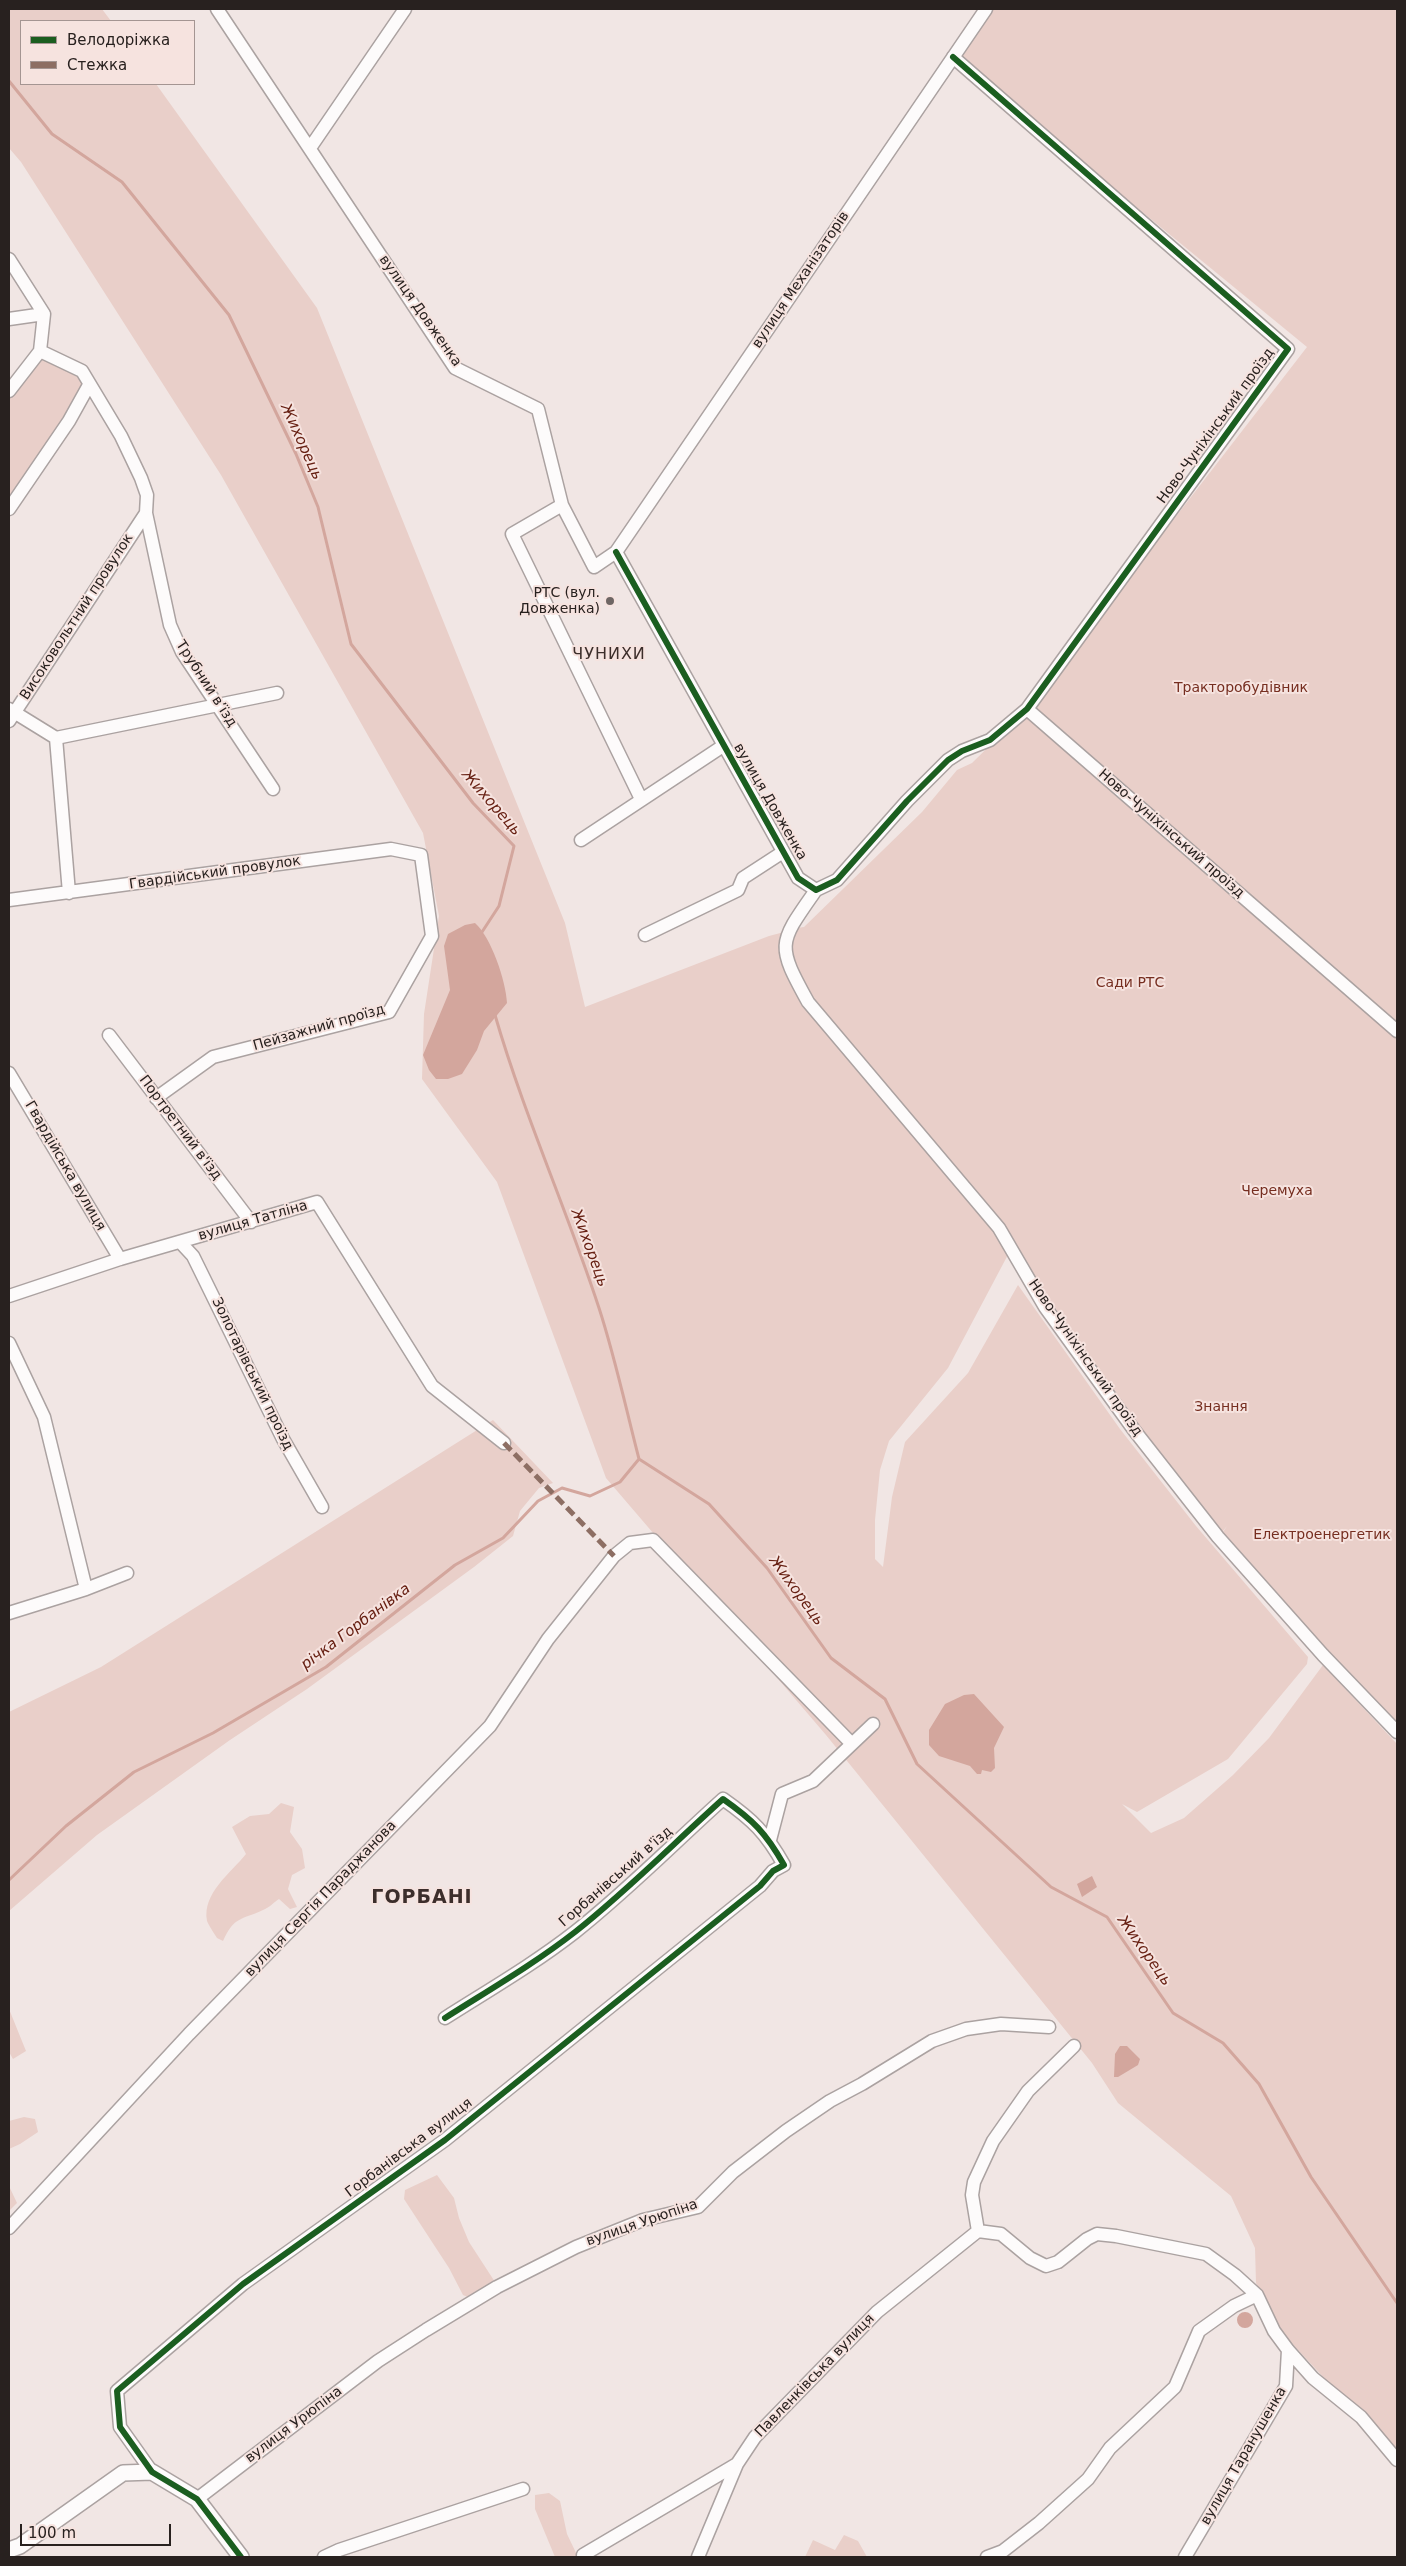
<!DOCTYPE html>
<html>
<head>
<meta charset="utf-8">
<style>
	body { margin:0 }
	#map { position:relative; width:1406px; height:2566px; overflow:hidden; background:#f1e6e4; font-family:"DejaVu Sans",sans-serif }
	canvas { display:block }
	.frame { position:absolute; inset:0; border:10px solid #28211f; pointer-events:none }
	.legend { position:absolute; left:20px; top:20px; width:175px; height:65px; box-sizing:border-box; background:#f6e3df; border:1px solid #a49592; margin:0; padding:6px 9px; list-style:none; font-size:15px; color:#28211f }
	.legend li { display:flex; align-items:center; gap:10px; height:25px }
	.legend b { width:25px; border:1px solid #a49592 }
	.scale { position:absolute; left:20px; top:2524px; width:151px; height:22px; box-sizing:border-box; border:2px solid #28211f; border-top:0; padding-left:6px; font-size:15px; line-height:18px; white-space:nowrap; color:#28211f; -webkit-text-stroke:4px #f6e3df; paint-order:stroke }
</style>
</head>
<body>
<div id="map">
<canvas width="1406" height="2566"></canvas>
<div class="frame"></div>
<ul class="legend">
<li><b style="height:6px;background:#1b5e20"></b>Велодоріжка</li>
<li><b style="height:6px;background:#8d6e63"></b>Стежка</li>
</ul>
<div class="scale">100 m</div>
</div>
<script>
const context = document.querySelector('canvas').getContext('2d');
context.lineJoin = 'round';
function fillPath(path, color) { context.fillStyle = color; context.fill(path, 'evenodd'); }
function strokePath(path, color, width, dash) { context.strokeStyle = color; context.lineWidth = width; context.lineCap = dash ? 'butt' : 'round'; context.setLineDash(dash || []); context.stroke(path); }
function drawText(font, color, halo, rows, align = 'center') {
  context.font = font + ' "DejaVu Sans",sans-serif'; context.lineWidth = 4; context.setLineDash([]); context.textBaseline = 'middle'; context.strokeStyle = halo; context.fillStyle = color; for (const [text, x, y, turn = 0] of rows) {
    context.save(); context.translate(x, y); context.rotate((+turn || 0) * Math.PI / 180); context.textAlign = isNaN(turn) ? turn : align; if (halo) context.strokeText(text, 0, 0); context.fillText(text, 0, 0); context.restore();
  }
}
const green = new Path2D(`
	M9,9H102L111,21H21V84H156L317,308L565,923L585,1007L769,936L788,931L789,929L804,927L922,812L957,770L972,763L1027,709L1307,347L953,57L986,9H1397V1728L1219,1538L1227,1526L1218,1537L1062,1329L1011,1249L948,1368L889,1441L880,1470L875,1520V1559L883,1567L892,1497L905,1442L968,1373L1018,1285L1120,1429L1196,1526L1308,1657L1307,1664L1228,1759L1137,1812L1122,1804L1151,1833L1184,1818L1233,1775L1269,1738L1323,1665L1397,1744V2456L1284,2335L1256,2283L1255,2248L1231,2196L1118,2103L1092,2063L826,1735L606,1478L497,1182L422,1079L424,1014L439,916L423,833L221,475L21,162L9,148Z
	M49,357L72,369L84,386L9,503V397L35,362Z
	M493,1420L553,1483L539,1488L520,1511L513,1536L474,1567L307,1689L230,1740L97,1835L9,1911V1712L101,1667Z
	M281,1803L294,1807L290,1832L302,1849L305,1868L292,1875L288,1889L297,1907L290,1909L279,1899C274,1902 269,1908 263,1910C242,1920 234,1916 223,1941L217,1938C214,1933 209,1926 207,1921C202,1893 231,1873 246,1854L232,1827L250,1816L269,1814Z
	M9,2009L26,2051L13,2059L9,2052Z
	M24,2117L35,2119L38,2132L20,2144L9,2149V2121Z
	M437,2175L454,2198L459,2218L469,2242L495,2282L470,2298L463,2295L449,2268L404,2199L405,2190Z
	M9,2186L17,2203L9,2211Z
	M549,2493L560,2501L567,2534L578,2557H555L535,2509V2495Z
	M844,2535L858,2541L867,2557H805L813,2540L835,2550Z`);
const water = new Path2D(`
	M475,923C491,937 506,981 507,1003L484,1031L477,1050L462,1074L448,1079H436L429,1070L423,1055L450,990L444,946L448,934L465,925Z
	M974,1694L1004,1727L994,1748L995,1768L991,1772L982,1770L981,1774H977L970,1766L939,1756L929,1745V1730L945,1704L964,1695Z
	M1092,1876L1097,1887L1082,1897L1077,1884Z
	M1120,2046H1127L1140,2059L1138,2065L1118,2077H1114L1115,2054Z
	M1237 2320a8 8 0 1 1 16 0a8 8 0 1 1-16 0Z`);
const stream = new Path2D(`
	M9,81L52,134L122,182L229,315L296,454L318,507L351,644L473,803L514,846L499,906L482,932
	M495,1015C524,1115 567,1210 599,1308C615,1357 626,1409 639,1459L709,1504L767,1568L831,1658L885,1699L917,1764L1051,1887L1107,1917L1173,2013L1223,2043L1259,2084L1311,2177L1397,2303
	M9,1880L66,1826L134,1772L213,1733L326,1667L455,1565L503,1538L538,1501L562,1488L590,1496L620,1482L639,1459`);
const minor = new Path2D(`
	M217,9L455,368L538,409L562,505L594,567L616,552L986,9
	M310,148L405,9
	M9,259L44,314L40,351
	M9,319L44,314
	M40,351L82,371L121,436L141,478L147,495L146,513L170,625L182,652L273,789
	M9,391L40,351
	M562,505L512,534L641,799
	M9,509L69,421L89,385
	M616,552L798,878L816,890L837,880L907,801L948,760L962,751L990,740L1027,709L1288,349L953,57
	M9,709L56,738L69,893
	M1027,709L1397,1031
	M9,721L146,513
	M56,738L277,693
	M581,840L723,746
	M816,890C778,944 776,944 808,1002L999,1228L1045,1307L1134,1430L1218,1537L1323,1655L1397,1732
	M9,900L391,849L421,855L432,936L389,1012L213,1057L156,1098
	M645,935L738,890L743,878L783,852
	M109,1035L251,1222
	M9,1073L120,1259
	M180,1242L193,1256L283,1439L322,1507
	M9,1296L120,1259L317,1202L432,1386L504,1443
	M9,1343L44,1417L86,1589
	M9,1613L86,1589L127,1573
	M770,1840L782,1794L813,1781L873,1724
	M9,2228L189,2034L490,1726L548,1639L614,1556L630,1543L653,1540L852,1744
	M978,2231L972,2195L974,2182L993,2141L1028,2091L1074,2046
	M152,2472L120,2427L117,2391L243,2284L445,2140L760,1886L773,1871L784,1865C766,1833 753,1820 723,1799C674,1843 627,1891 575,1932C534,1964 489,1990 445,2018
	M197,2499L378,2361L426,2330L497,2287L576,2247L643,2220L698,2207L733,2172L786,2131L830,2101L862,2084L932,2041L966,2029L1001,2024L1049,2027
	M583,2555L737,2464
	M324,2557L339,2550L523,2489
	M698,2557L737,2464L755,2437L877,2312L978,2231L1001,2234L1030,2258L1046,2266L1058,2262L1087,2239L1097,2234L1116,2236L1206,2254L1235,2275L1257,2295L1274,2331L1288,2350L1313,2378L1361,2417L1397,2460
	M987,2557L1003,2551L1039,2523L1088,2479L1110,2448L1175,2387L1199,2331L1234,2306L1257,2295
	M1185,2557L1286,2386L1288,2350`);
const tertiary = new Path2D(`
	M9,2550L20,2546L123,2473L152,2472L197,2499L241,2557`);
const quiet = new Path2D(`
	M504,1443L614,1556`);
const cycleway = new Path2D(`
	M616,552L798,878L816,890L837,880L907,801L948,760L962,751L990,740L1027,709L1288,349L953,57
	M241,2557L197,2499L152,2472L120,2427L117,2391L243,2284L445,2140L760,1886L773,1871L784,1865C766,1833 753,1820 723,1799C674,1843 627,1891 575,1932C534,1964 489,1990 445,2018`);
const markers = [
	[610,601,5,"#6e6664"]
];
const streetNames = [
	["вулиця Механізаторів",801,280,-56],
	["вулиця Довженка",420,311,55],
	["Ново-Чуніхінський проїзд",1216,426,-54],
	["Високовольтний провулок",77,617,-57],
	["Трубний в’їзд",206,684,57],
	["вулиця Довженка",770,802,60],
	["Ново-Чуніхінський проїзд",1171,834,41],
	["Гвардійський провулок",215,873,-8],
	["Пейзажний проїзд",319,1028,-16],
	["Портретний в'їзд",180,1128,53],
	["Гвардійська вулиця",65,1166,60],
	["вулиця Татліна",253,1221,-16],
	["Ново-Чуніхінський проїзд",1085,1358,55],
	["Золотарівський проїзд",252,1374,64],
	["Горбанівський в'їзд",616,1877,-41],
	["вулиця Сергія Параджанова",321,1899,-46],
	["Горбанівська вулиця",409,2148,-37],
	["вулиця Урюпіна",642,2223,-19],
	["Павленківська вулиця",815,2376,-46],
	["вулиця Урюпіна",294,2425,-37],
	["вулиця Таранушенка",1244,2456,-60]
];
const poiNames = [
	["РТС (вул.",600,593],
	["Довженка)",600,609]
];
const parkNames = [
	["Тракторобудівник",1241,688],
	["Сади РТС",1130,983],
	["Черемуха",1277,1191],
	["Знання",1221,1407],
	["Електроенергетик",1322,1535]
];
const waterNames = [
	["Жихорець",301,442,66],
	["Жихорець",491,803,49],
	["Жихорець",589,1248,70],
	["Жихорець",796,1591,54],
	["річка Горбанівка",356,1627,-37],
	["Жихорець",1144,1951,55]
];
const quarterNames = [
	["ЧУНИХИ",609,655]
];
const districtNames = [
	["ГОРБАНІ",422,1898]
];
fillPath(green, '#e9cfc9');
fillPath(water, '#d3a69d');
strokePath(stream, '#d3a69d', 3);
strokePath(minor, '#aba2a1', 15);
strokePath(tertiary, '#aba2a1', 18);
strokePath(minor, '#fdfbfb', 12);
strokePath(tertiary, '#fdfbfb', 15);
strokePath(quiet, '#8d6e63', 5, [10, 5]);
strokePath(cycleway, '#1b5e20', 6);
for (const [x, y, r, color] of markers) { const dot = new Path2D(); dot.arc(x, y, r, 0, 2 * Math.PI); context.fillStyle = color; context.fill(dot); strokePath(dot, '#f6e3df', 2); }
drawText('14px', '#28211f', '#f6e3df', streetNames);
drawText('14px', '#28211f', '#f6e3df', poiNames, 'right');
drawText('14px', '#762e20', '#f6e3df', parkNames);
drawText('italic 15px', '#672013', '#f6e3df', waterNames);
context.letterSpacing = '1px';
drawText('16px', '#3c2e2b', '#f6e3df', quarterNames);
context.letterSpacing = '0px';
context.letterSpacing = '1px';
drawText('bold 19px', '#3c2e2b', '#f6e3df', districtNames);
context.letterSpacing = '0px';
</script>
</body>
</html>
